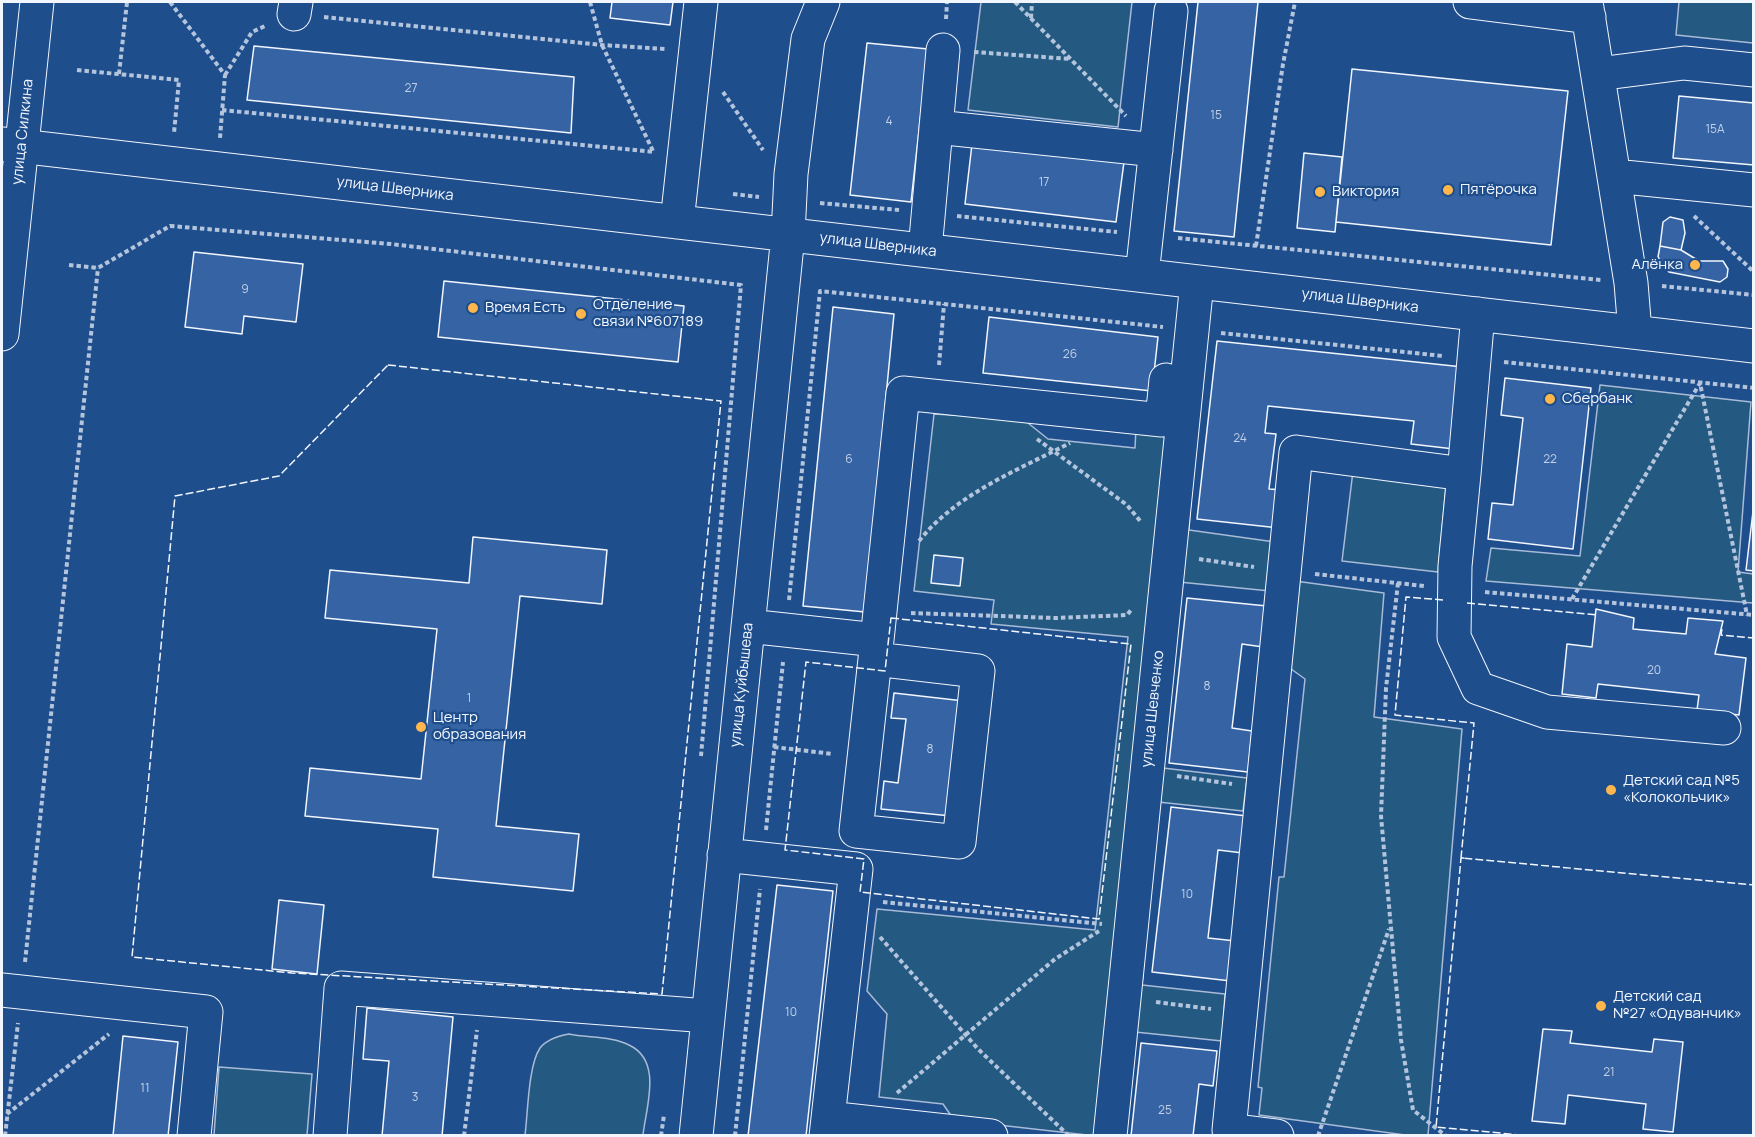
<!DOCTYPE html>
<html>
<head>
<meta charset="utf-8">
<style>
	body { margin:0 }
	#map { position:relative; width:1755px; height:1137px; overflow:hidden; background:#1f4e8c; font-family:Manrope,sans-serif }
	canvas { display:block }
	.frame { position:absolute; inset:0; border:3px solid #f2f6ff; pointer-events:none }
</style>
</head>
<body>
<div id="map">
<canvas width="1755" height="1137"></canvas>
<div class="frame"></div>
</div>
<script>
const context = document.querySelector('canvas').getContext('2d');
context.lineJoin = 'round';
function fillPath(path, color) { context.fillStyle = color; context.fill(path, 'evenodd'); }
function strokePath(path, color, width, dash) { context.strokeStyle = color; context.lineWidth = width; context.lineCap = dash ? 'butt' : 'round'; context.setLineDash(dash || []); context.stroke(path); }
function drawText(font, color, halo, rows, align = 'center') {
  context.font = font + ' Manrope,sans-serif'; context.lineWidth = 4.5; context.setLineDash([]); context.textBaseline = 'middle'; context.strokeStyle = halo; context.fillStyle = color; for (const [text, x, y, turn = 0] of rows) {
    context.save(); context.translate(x, y); context.rotate((+turn || 0) * Math.PI / 180); context.textAlign = isNaN(turn) ? turn : align; if (halo) context.strokeText(text, 0, 0); context.fillText(text, 0, 0); context.restore();
  }
}
const green = new Path2D(`
	M981,2H1132L1118,127L968,110Z
	M1679,2H1753V43L1676,35Z
	M1176,339L1192,480L1189,530L1275,542L1270,591L1179,582L1163,768L1247,778L1243,811L1158,802L1142,985L1225,994L1222,1041L1135,1032L1124,1135H1087L954,1120L943,1104L879,1097L887,1014L867,991L877,909L1095,930L1128,637L991,624L994,600L914,591L934,414L1023,419L1048,439L1135,448L1136,428L1162,429Z
	M1600,385L1751,402L1738,572L1753,574V603L1486,581L1491,548L1580,556Z
	M1353,471L1446,486L1438,572L1342,561Z
	M1295,581L1384,593L1374,717L1462,729L1428,1135H1405L1259,1115L1262,1088L1258,1087L1279,877H1284L1305,679L1287,666Z
	M569,1034C587,1038 612,1036 629,1045C663,1061 646,1107 643,1135H525C528,1113 528,1066 540,1048C547,1039 558,1036 569,1034Z
	M219,1067L312,1074L307,1135H214Z`);
const building = new Path2D(`
	M612,2H673L670,25L610,18Z
	M1198,2H1258L1234,237L1174,231Z
	M867,43L928,49L911,202L850,195Z
	M254,46L574,77L571,133L247,100Z
	M1352,69L1568,91L1551,245L1336,222Z
	M1679,96L1754,103V165L1673,158Z
	M972,144L1124,162L1116,222L965,204Z
	M1304,153L1342,157L1335,232L1297,228Z
	M1670,217L1683,220L1685,233L1681,250L1660,246L1663,222Z
	M1660,246L1681,250L1699,261H1723L1728,269L1727,277L1720,282L1669,272L1658,257Z
	M194,252L303,264L296,322L244,316L242,334L185,327Z
	M444,281L684,306L678,362L438,337Z
	M833,307L894,314L865,612L803,606Z
	M989,317L1158,337L1152,391L983,373Z
	M1217,341L1463,367L1454,449L1411,444L1414,421L1268,406L1265,433L1276,434L1269,489L1283,490L1279,528L1197,519Z
	M1505,378L1591,388L1573,549L1488,539L1492,503L1513,505L1523,418L1501,415Z
	M1754,503V571L1746,570Z
	M473,537L607,550L602,604L520,596L496,826L579,834L573,891L433,877L438,829L305,816L310,768L421,779L437,629L325,618L330,570L469,583Z
	M934,555L963,558L960,586L931,583Z
	M1187,598L1267,606L1263,647L1242,644L1232,728L1252,731L1248,772L1169,763Z
	M1596,609L1634,618L1633,629L1686,634L1688,618L1723,621L1715,654L1746,658L1739,715L1697,710L1699,695L1598,684L1596,698L1562,694L1567,644L1592,647Z
	M894,693L964,701L951,816L881,809L884,781L898,783L906,719L891,718Z
	M1171,807L1247,816L1243,853L1218,850L1208,938L1236,941L1231,981L1152,972Z
	M777,885L833,891L806,1136H748Z
	M279,900L324,905L317,974L272,969Z
	M367,1008L453,1017L442,1136H382L389,1061L363,1059Z
	M1543,1029L1572,1031L1570,1043L1652,1052L1654,1039L1683,1042L1673,1132L1643,1129L1646,1104L1568,1095L1565,1124L1532,1121Z
	M123,1036L178,1042L168,1136H113Z
	M1141,1043L1217,1051L1213,1086L1199,1084L1193,1136H1131Z`);
const path = new Path2D(`
	M170,2L225,75L220,138
	M590,2L602,45L653,151
	M1015,2L1126,116
	M324,17L602,45L666,49
	M1031,18L1032,2
	M946,19L947,2
	M974,52L1071,59
	M77,70L179,80L174,133
	M119,74L127,2
	M225,75L252,32L265,26
	M723,92L763,150
	M222,110L655,152
	M733,194L759,197
	M820,203L899,210
	M957,216L1117,232
	M1694,216L1754,272
	M1178,238L1601,280
	M1256,246L1283,64L1295,2
	M69,265L98,268L170,226L391,244L741,285L701,756
	M1662,286L1754,295
	M1221,333L1443,356
	M1504,362L1754,388
	M939,365L944,304
	M1037,439L1127,505L1141,522
	M919,541C956,494 1020,469 1070,443
	M1199,559L1254,567
	M1315,574L1424,586
	M1398,583L1386,688L1381,816L1401,1040L1413,1110L1446,1136
	M1485,592L1754,615
	M1572,599L1700,383L1747,615
	M789,600L820,291L1163,327
	M911,613L1056,618L1127,615L1131,610
	M774,747L833,754
	M1177,776L1232,784
	M766,830L783,662
	M883,902L1102,924
	M880,937L978,1049L1069,1136
	M25,962L98,268
	M1156,1002L1211,1009
	M897,1093L1055,959L1099,931
	M7,1114L109,1034
	M5,1136L18,1023
	M464,1136L477,1030
	M661,1136L664,1115
	M735,1136L760,889
	M1318,1136L1389,929`);
const minor = new Path2D(`
	M1470,2L1589,17
	M1586,2L1631,283L1635,332
	M294,14L296,2
	M1598,74L1684,63L1754,70
	M936,127L1156,150
	M2,144L1754,346
	M1614,176L1754,190
	M677,222L701,2
	M925,250L943,50
	M1142,275L1171,11
	M1464,474L1455,566L1454,637L1478,688L1547,712L1724,728
	M748,626L877,640L903,393L1162,420L1166,380
	M875,659L856,831L959,842L978,671L875,659L877,640
	M724,855L856,869L826,1136
	M2,990L206,1012L194,1136
	M828,1118L991,1136
	M330,1136L341,988L708,1016
	M696,1136L788,235L791,174L808,39L823,2
	M1110,1136L1197,282
	M1277,1136L1229,1130L1296,452L1464,474L1478,314`);
const major = new Path2D(`
	M2,334L37,2`);
const fence = new Path2D(`
	M388,365L721,401L662,994L292,973L132,957L175,496L279,476Z
	M1443,600L1406,597L1395,715L1474,723L1461,858L1754,885
	M1467,603L1598,615
	M891,618L1131,644L1099,919L860,892L864,859L785,850L806,662L885,671Z
	M1722,629L1721,635L1754,638
	M1464,858H1461L1436,1127L1531,1136`);
const markers = [
	[1448,190,6,"#ffb74d"],
	[1320,192,6,"#ffb74d"],
	[1695,265,6,"#ffb74d"],
	[473,308,6,"#ffb74d"],
	[581,314,6,"#ffb74d"],
	[1550,399,6,"#ffb74d"],
	[421,727,6,"#ffb74d"],
	[1611,790,6,"#ffb74d"],
	[1601,1006,6,"#ffb74d"]
];
const numberNames = [
	["27",411,89],
	["15",1216,116],
	["4",889,122],
	["15А",1715,130],
	["17",1044,183],
	["9",245,290],
	["26",1070,355],
	["24",1240,439],
	["6",849,460],
	["22",1550,460],
	["20",1654,671],
	["8",1207,687],
	["1",469,699],
	["8",930,750],
	["10",1187,895],
	["10",791,1013],
	["21",1609,1073],
	["11",145,1089],
	["3",415,1098],
	["25",1165,1111]
];
const streetNames = [
	["улица Силкина",23,132,-84],
	["улица Шверника",395,189,7],
	["улица Шверника",878,245,7],
	["улица Шверника",1360,301,7],
	["улица Куйбышева",742,685,-84],
	["улица Шевченко",1153,709,-84]
];
const poiNames = [
	["Пятёрочка",1460,190],
	["Виктория",1332,192],
	["Алёнка",1683,265,"right"],
	["Отделение",593,305],
	["связи №607189",593,322],
	["Время Есть",485,308],
	["Сбербанк",1562,399],
	["Центр",433,718],
	["образования",433,735],
	["Детский сад №5",1623,781],
	["«Колокольчик»",1623,798],
	["Детский сад",1613,997],
	["№27 «Одуванчик»",1613,1014]
];
fillPath(green, '#245a82');
strokePath(green, '#a8bbd7', 1.5);
fillPath(building, '#3563a3');
strokePath(building, '#f2f6ff', 1.5);
strokePath(minor, '#f2f6ff', 35);
strokePath(major, '#f2f6ff', 35);
strokePath(path, '#b3c4dc', 4, [4.5, 3]);
strokePath(minor, '#1f4e8c', 33);
strokePath(major, '#1f4e8c', 33);
strokePath(fence, '#f2f6ff', 1.5, [8, 3]);
for (const [x, y, r, color] of markers) { const dot = new Path2D(); dot.arc(x, y, r, 0, 2 * Math.PI); context.fillStyle = color; context.fill(dot); strokePath(dot, '#1f4e8c', 2); }
drawText('12px', '#c3d1e8', null, numberNames);
drawText('15px', '#f2f6ff', '#1f4e8c', streetNames);
drawText('15px', '#f2f6ff', '#1f4e8c', poiNames, 'left');
</script>
</body>
</html>
